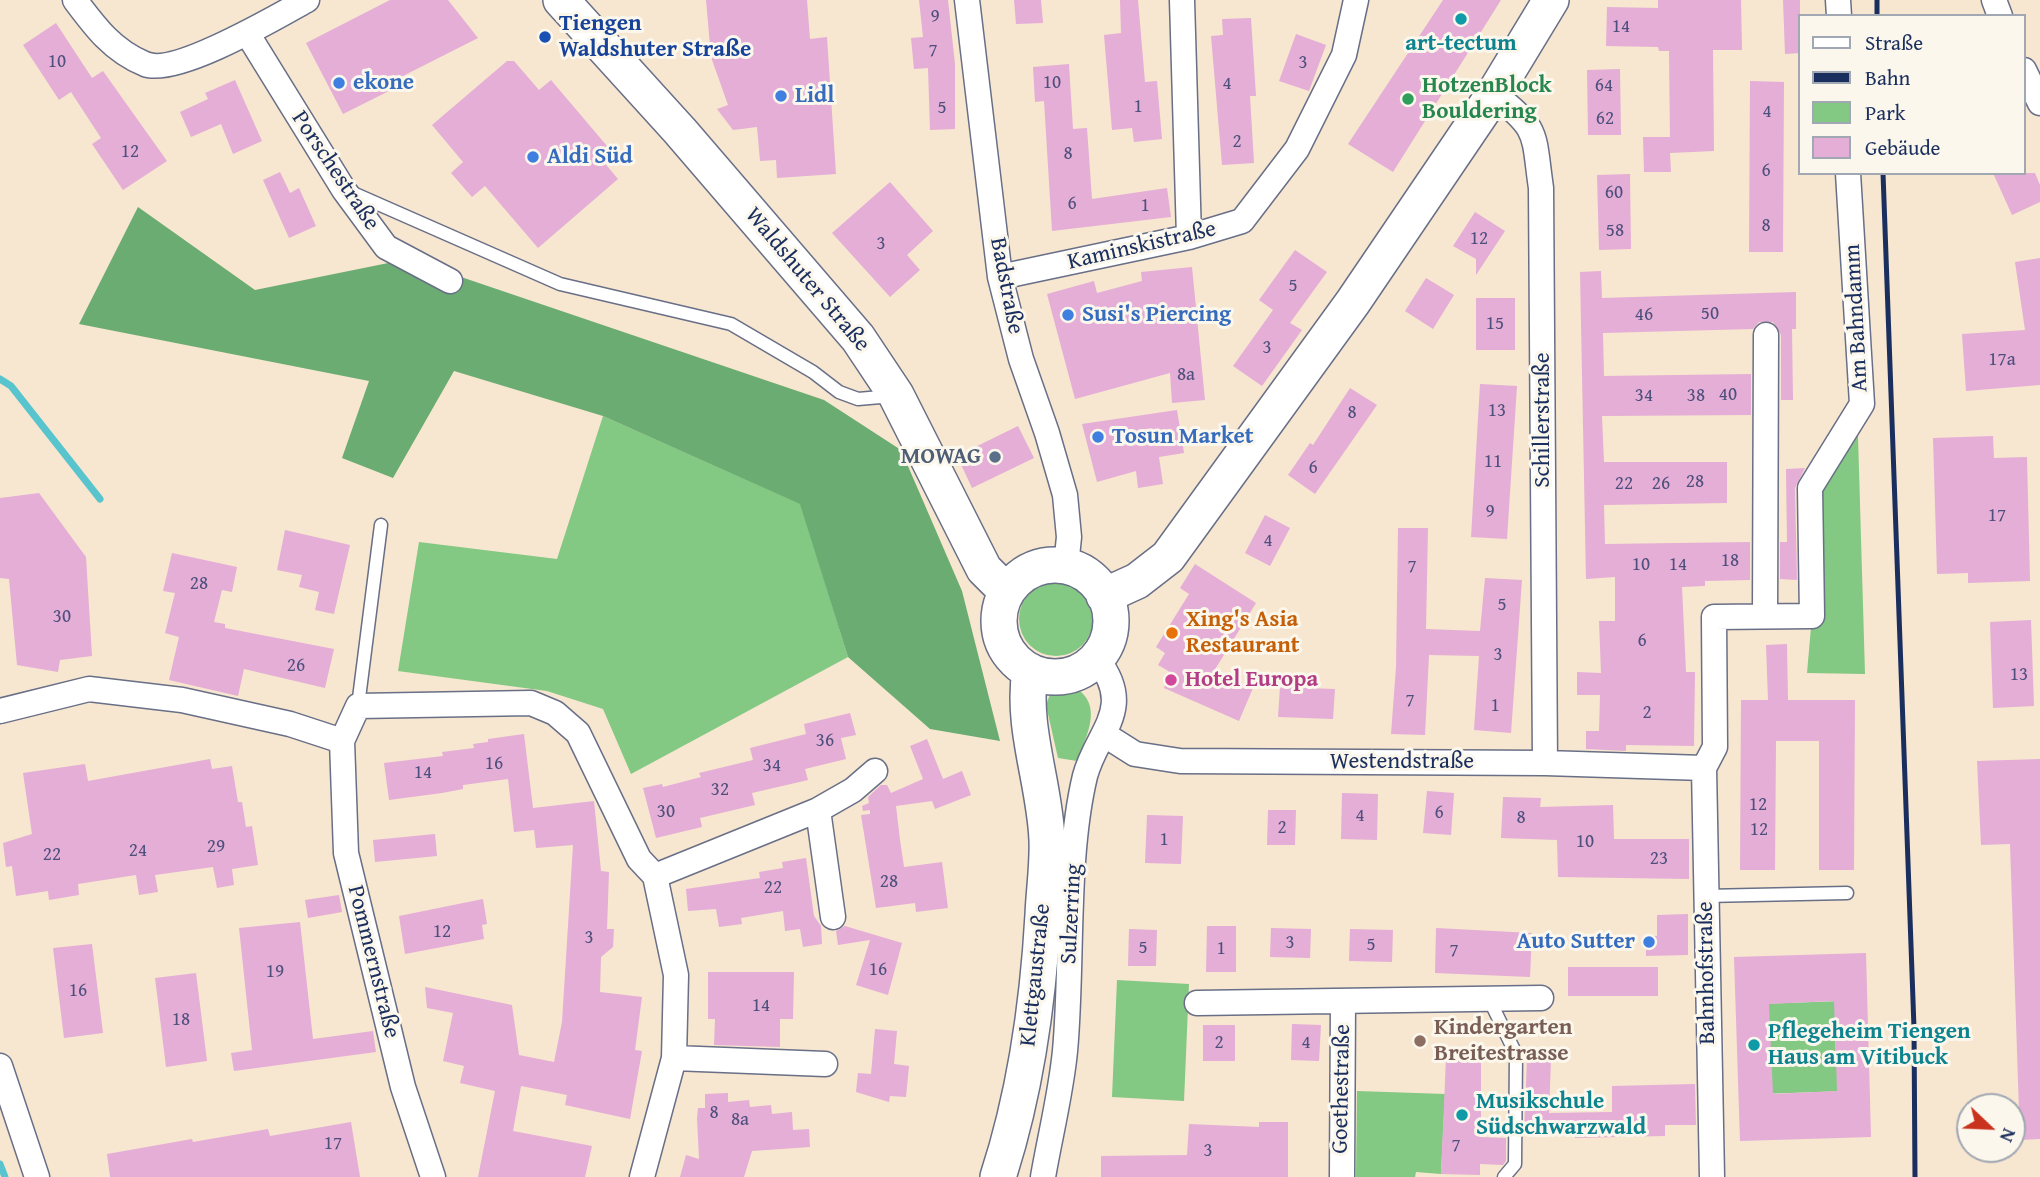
<!DOCTYPE html>
<html>
<head>
<meta charset="utf-8">
<style>
	body { margin:0 }
	#map { position:relative; width:2040px; height:1177px; overflow:hidden; background:#f7e6d0; font-family:"Gentium Book Plus",serif }
	canvas { display:block }
	.legend { position:absolute; left:1798px; top:14px; width:228px; height:161px; box-sizing:border-box; background:#fbf7ec; border:2px solid #a1a7b3; margin:0; padding:9px 12px; list-style:none; font-size:21px; color:#1b2f5e }
	.legend li { display:flex; align-items:center; gap:14px; height:35px }
	.legend b { width:35px; border:2px solid #a1a7b3 }
	.north { position:absolute; left:1956px; top:1093px; width:70px; height:70px; box-sizing:border-box; background:#fbf7ec; border:2px solid #a1a7b3; border-radius:50%; rotate:113deg; font-size:19px; font-weight:700; line-height:28px; text-align:center; color:#1b2f5e }
	.north::after { content:''; display:block; margin:auto; width:24px; height:32px; background:#c8321e; clip-path:polygon(50% 0,100% 100%,50% 72%,0 100%) }
</style>
</head>
<body>
<div id="map">
<canvas width="2040" height="1177"></canvas>
<ul class="legend">
<li><b style="height:9px;background:#fff"></b>Straße</li>
<li><b style="height:9px;background:#1b2f5e"></b>Bahn</li>
<li><b style="height:19px;background:#83c883"></b>Park</li>
<li><b style="height:19px;background:#e4aed6"></b>Gebäude</li>
</ul>
<div class="north">N</div>
</div>
<script>
const context = document.querySelector('canvas').getContext('2d');
context.lineJoin = 'round';
function fillPath(path, color) { context.fillStyle = color; context.fill(path, 'evenodd'); }
function strokePath(path, color, width, dash) { context.strokeStyle = color; context.lineWidth = width; context.lineCap = dash ? 'butt' : 'round'; context.setLineDash(dash || []); context.stroke(path); }
function drawText(font, color, halo, rows, align = 'center') {
  context.font = font + ' "Gentium Book Plus",serif'; context.lineWidth = 6; context.setLineDash([]); context.textBaseline = 'middle'; context.strokeStyle = halo; context.fillStyle = color; for (const [text, x, y, turn = 0] of rows) {
    context.save(); context.translate(x, y); context.rotate((+turn || 0) * Math.PI / 180); context.textAlign = isNaN(turn) ? turn : align; if (halo) context.strokeText(text, 0, 0); context.fillText(text, 0, 0); context.restore();
  }
}
const green = new Path2D(`
	M603,416L801,504L848,657L631,774L603,709L547,691L398,671L419,542L557,559Z
	M1858,436L1865,674L1807,673L1812,616L1810,488L1839,440Z
	M1019 619a37 37 0 1 1 74 0a37 37 0 1 1-74 0Z
	M1068,684C1105,700 1089,731 1077,761L1058,758L1046,705L1052,689Z
	M1117,980L1189,984L1184,1101L1112,1097Z
	M1841,1001L1842,1031H1835L1836,1060L1845,1091L1761,1094L1759,1004Z
	M1357,1091L1445,1094L1441,1174L1416,1172L1415,1177H1356Z`);
const forest = new Path2D(`
	M138,207L255,290L408,259L824,400L901,450L962,591L1000,741L930,729L848,657L800,504L603,416L454,371L393,478L342,458L369,381L79,324Z`);
const stream = new Path2D(`
	M0,379L11,386L100,499
	M0,1164L5,1177`);
const building = new Path2D(`
	M390,0H448L478,38L401,77L405,83L343,114L306,43Z
	M706,0H807L810,39L827,37L836,174L777,178L776,160L760,161L757,127L733,130L717,109L728,105L711,57Z
	M919,0H948L955,64V129L930,130L928,68L914,69L911,38L923,37Z
	M1014,0H1041L1043,23L1016,24Z
	M1120,0H1138L1145,82L1157,81L1162,139L1134,142L1132,128L1112,130L1104,35L1121,33Z
	M1443,0H1501L1393,172L1348,144Z
	M1658,0H1741L1742,50H1713L1714,151L1670,153L1671,172H1644L1643,137H1670V141L1669,51H1659L1658,47L1606,46L1607,7L1658,8Z
	M1783,0H1800V53L1785,54Z
	M1251,18L1256,96H1250L1254,163L1222,165L1211,36L1223,35L1222,19Z
	M56,23L92,78L103,71L167,161L123,190L92,144L101,138L71,92L59,100L23,45Z
	M1296,34L1326,45L1309,91L1279,81Z
	M507,61H514L539,90L551,80L613,153L603,161L618,179L538,248L485,186L472,197L451,173L463,162L432,125Z
	M1069,64L1073,129L1087,128L1092,199L1167,188L1171,217L1052,231L1044,101L1035,102L1033,67Z
	M1620,69L1621,135H1588L1587,70Z
	M235,80L262,141L233,154L221,124L191,137L180,112L208,99L205,93Z
	M1750,81L1784,82L1783,252H1749Z
	M280,172L290,193L299,188L316,226L289,238L263,180Z
	M1993,173H2035L2040,185V202L2012,215Z
	M1630,174L1631,249L1599,250L1597,175Z
	M890,182L933,231L907,255L920,270L890,297L832,233Z
	M1475,212L1505,231L1476,275V259L1453,246Z
	M1295,250L1327,272L1290,323L1302,330L1262,386L1233,366L1273,310L1259,300Z
	M2040,258V385L1966,391L1962,334L2025,330L2015,262Z
	M1192,267L1205,400L1172,403L1170,373L1075,399L1047,294L1094,281L1097,293L1142,281L1141,272Z
	M1601,271L1602,298L1796,292V329H1792L1793,400H1781V335L1773,322H1759L1753,329L1603,333L1604,376L1751,374V415L1602,416L1604,462H1727V503L1604,505L1605,544L1750,542V580L1705,581V586L1682,587L1686,672H1695L1694,746L1626,745V751L1586,749V731H1599L1600,695H1577V672L1601,673L1599,621H1615V577L1586,579L1580,272Z
	M1426,278L1454,295L1433,329L1405,311Z
	M1476,298H1515V350H1476Z
	M1480,384L1517,386L1507,539L1471,537Z
	M1350,388L1377,405L1315,494L1288,475L1310,443L1313,445Z
	M1177,410L1184,453L1159,457L1163,484L1138,488L1136,471L1097,482L1082,424Z
	M1018,426L1034,458L972,488L957,456Z
	M1993,436L1994,458L2027,457L2030,581L1968,583V573L1937,574L1933,438Z
	M1805,468L1795,488L1797,580L1780,579V542H1787L1786,469Z
	M39,493L86,557L92,656L60,660L58,672L17,665L9,579L0,578V498Z
	M1265,515L1290,528L1270,566L1245,553Z
	M1398,528H1428L1426,629L1480,631L1485,578L1522,580L1511,733L1474,730L1479,656L1429,655L1425,735L1391,734L1396,667Z
	M285,530L350,545L334,614L315,610L319,592L299,587L302,575L277,570Z
	M172,553L237,567L232,592L222,590L214,622L225,624V628L334,649L325,688L244,669L238,696L169,680L179,637L165,633L175,593L163,591Z
	M1195,564L1256,603L1214,671L1253,688L1239,721L1164,688L1170,672L1158,665L1165,653L1156,647L1189,594L1180,588Z
	M2031,620L2034,706L1993,708L1990,622Z
	M1787,644L1788,700H1855L1854,870H1819V741H1776L1775,870H1740L1741,700H1768L1766,645Z
	M1280,687L1335,689L1333,719L1278,717Z
	M850,713L856,735L841,738L846,759L805,769L808,780L752,793L755,805L700,818L702,827L656,838L643,788L662,784L663,787L701,777L699,773L753,760L750,748L806,734L804,724Z
	M524,734L533,808L594,801L601,871L609,872L607,929H614L613,947L601,957L600,992L642,997L635,1050L642,1051L630,1119L565,1105L567,1095L521,1086L513,1131L592,1146L585,1177H478L495,1091L460,1083L464,1066L443,1061L453,1013L427,1008L425,987L512,1005L519,1055L554,1062L562,1022L573,845L536,848L534,830L514,832L508,779L463,785V789L442,793L389,800L384,763L443,756L442,752L474,748L473,744L488,742V739Z
	M927,739L943,779L962,771L971,795L935,809L932,801L896,806L900,840L904,867L942,862L948,908L916,912L915,903L876,908L861,815L870,814V810L863,811L862,806L869,803L868,797L881,785H887L891,793L923,779L910,746Z
	M210,759L212,769L232,766L238,802H242L246,827L252,826L258,865L232,869L234,885L217,888L213,867L155,875L158,892L139,895L136,875L78,884L79,895L49,900L48,891L16,896L12,866L6,867L3,843L32,834L23,773L85,764L88,781Z
	M2040,759V1139L2020,1140L2010,844L1981,845L1977,761Z
	M1427,791L1454,793L1451,835L1423,833Z
	M1342,793L1378,794L1377,840L1341,839Z
	M1503,797L1541,798L1540,807L1613,805L1614,839H1689V879L1558,877L1557,840L1501,838Z
	M1268,810H1296L1295,845H1267Z
	M1147,815L1183,816L1181,864L1145,863Z
	M435,834L437,856L375,862L373,840Z
	M806,858L814,916L821,926L822,944L803,947L800,929L785,931L783,911L741,918L742,924L719,927L716,909L688,911L686,889L760,878L759,872L783,868L782,862Z
	M339,895L342,912L308,918L305,900Z
	M483,899L487,924L482,925L484,939L405,954L399,916Z
	M1688,914V955L1646,956V936H1657V915Z
	M300,922L313,1039L373,1031L376,1052L234,1071L231,1053L252,1050L239,928Z
	M845,926L902,943L888,995L856,985L870,940L838,945L836,931Z
	M1207,926H1236V972H1206Z
	M1271,928L1311,929L1310,958L1270,957Z
	M1436,928L1532,933L1530,977L1435,973Z
	M1129,929L1157,930L1156,966H1128Z
	M1350,929L1393,930L1392,962L1349,961Z
	M92,944L103,1033L64,1038L53,948Z
	M1866,953L1871,1137L1740,1141L1734,957ZM1834,1001L1837,1091L1773,1094L1769,1004Z
	M1568,967H1658V996H1568Z
	M708,972H794L793,1019H780V1047L714,1045L715,1019H708Z
	M196,973L207,1061L166,1067L155,978Z
	M1292,1024L1321,1025L1319,1061L1291,1060Z
	M1203,1025H1235V1061H1203Z
	M875,1029L897,1031L894,1064L909,1066L906,1097L890,1096L889,1102L856,1092L858,1073L871,1074Z
	M1446,1058L1481,1059V1137L1506,1138V1161L1503,1165L1480,1164V1175L1441,1174Z
	M1527,1059H1551L1549,1113L1612,1112V1086L1695,1084L1696,1125H1665V1136L1575,1138V1135L1524,1133Z
	M728,1093V1102L749,1100L750,1107L771,1105L772,1114L792,1112L793,1130L809,1129L810,1147L752,1151L744,1177H680L686,1155L699,1159L697,1118L698,1108H705V1094Z
	M351,1122L360,1177H110L107,1154L192,1139L193,1142L268,1129L270,1136Z
	M1259,1122H1288V1177H1101V1156L1187,1155L1189,1124L1259,1127Z`);
const lane = new Path2D(`
	M353,193L560,284L731,324L813,372L839,392L858,399L892,396
	M358,706L381,525
	M1705,896L1847,893
	M1489,999L1516,1054L1515,1164L1504,1177`);
const street = new Path2D(`
	M75,0C95,27 113,51 145,64C175,77 278,16 307,0
	M967,0L1000,277L1021,359L1047,433L1065,495L1069,537L1066,566
	M1182,0L1189,237
	M1838,0L1839,16
	M1994,0L2000,16
	M247,33L344,190L386,247L450,281
	M2024,70L2040,103
	M1494,94C1540,130 1533,133 1541,188L1545,763
	M1000,277L1189,237L1242,221L1297,149L1344,55L1356,0
	M1765,616L1766,335
	M0,711L89,689L182,700L290,724L342,741
	M1105,735L1135,754L1180,761L1545,763L1704,768
	M818,810L853,790L875,771
	M655,876L818,810L833,917
	M1197,1003L1541,998
	M674,1058L825,1064
	M0,1066L37,1177
	M433,1177L403,1087L346,853L342,741L358,706L531,703L555,713L578,733L639,859L655,876L676,975L674,1058L642,1177
	M1043,1177C1050,1136 1061,1093 1065,1051C1073,965 1065,860 1085,776C1097,731 1136,709 1097,659
	M1342,1177L1343,1001
	M1712,1177L1704,768L1715,747L1714,617L1812,616L1810,488L1862,404L1848,173`);
const secondary = new Path2D(`
	M561,0L680,131L858,338L896,395L984,569L1006,591
	M999 621a56 56 0 1 1 112 0a56 56 0 1 1-112 0Z
	M1104,596L1137,581L1168,557L1353,302L1494,94L1551,0
	M998,1177C1026,1091 1038,1004 1043,915C1044,890 1048,865 1047,840C1045,784 1021,727 1030,671`);
const rail = new Path2D(`
	M1877,0V16
	M1883,173L1914,1028L1915,1177`);
const markers = [
	[1461,19,7,"#0f9aa8"],
	[545,37,7,"#1a4fb4"],
	[339,83,7,"#3f7fe0"],
	[781,96,7,"#3f7fe0"],
	[1408,99,7,"#2e9e5b"],
	[533,157,7,"#3f7fe0"],
	[1068,315,7,"#3f7fe0"],
	[1098,437,7,"#3f7fe0"],
	[995,457,7,"#5c6f8a"],
	[1172,633,7,"#e8710a"],
	[1171,680,7,"#d1479c"],
	[1649,942,7,"#3f7fe0"],
	[1420,1041,7,"#8d6e63"],
	[1754,1045,7,"#0f9aa8"],
	[1462,1115,7,"#0f9aa8"]
];
const numberNames = [
	["9",935,17],
	["14",1621,27],
	["7",933,51],
	["10",57,62],
	["3",1303,63],
	["10",1052,83],
	["4",1227,84],
	["64",1604,86],
	["1",1138,107],
	["5",942,108],
	["4",1767,112],
	["62",1605,119],
	["2",1237,142],
	["12",130,152],
	["8",1068,154],
	["6",1766,171],
	["60",1614,193],
	["6",1072,204],
	["1",1145,206],
	["8",1766,226],
	["58",1615,231],
	["12",1479,239],
	["3",881,244],
	["5",1293,286],
	["50",1710,314],
	["46",1644,315],
	["15",1495,324],
	["3",1267,348],
	["17a",2002,360],
	["8a",1186,375],
	["40",1728,395],
	["34",1644,396],
	["38",1696,396],
	["13",1497,411],
	["8",1352,413],
	["11",1493,462],
	["6",1313,468],
	["28",1695,482],
	["22",1624,484],
	["26",1661,484],
	["9",1490,512],
	["17",1997,516],
	["4",1268,541],
	["18",1730,561],
	["10",1641,565],
	["14",1678,565],
	["7",1412,567],
	["28",199,584],
	["5",1502,605],
	["30",62,617],
	["6",1642,641],
	["3",1498,655],
	["26",296,666],
	["13",2019,675],
	["7",1410,701],
	["1",1495,706],
	["2",1647,713],
	["36",825,741],
	["16",494,764],
	["34",772,766],
	["14",423,773],
	["32",720,790],
	["12",1758,805],
	["30",666,812],
	["6",1439,813],
	["4",1360,816],
	["8",1521,818],
	["2",1282,828],
	["12",1759,830],
	["1",1164,840],
	["10",1585,842],
	["29",216,847],
	["24",138,851],
	["22",52,855],
	["23",1659,859],
	["28",889,882],
	["22",773,888],
	["12",442,932],
	["3",589,938],
	["3",1290,943],
	["5",1371,945],
	["5",1143,948],
	["1",1221,949],
	["7",1454,951],
	["16",878,970],
	["19",275,972],
	["16",78,991],
	["14",761,1006],
	["18",181,1020],
	["2",1219,1043],
	["4",1306,1043],
	["8",714,1113],
	["8a",740,1120],
	["17",333,1144],
	["7",1456,1146],
	["3",1208,1151]
];
const transitNames = [
	["Tiengen",559,24],
	["Waldshuter Straße",559,50]
];
const cultureNames = [
	["art-tectum",1461,44,"center"],
	["Pflegeheim Tiengen",1768,1032],
	["Haus am Vitibuck",1768,1058],
	["Musikschule",1476,1102],
	["Südschwarzwald",1476,1128]
];
const shopNames = [
	["ekone",353,83],
	["Lidl",795,96],
	["Aldi Süd",547,157],
	["Susi's Piercing",1082,315],
	["Tosun Market",1112,437],
	["Auto Sutter",1635,942,"right"]
];
const leisureNames = [
	["HotzenBlock",1422,86],
	["Bouldering",1422,112]
];
const streetNames = [
	["Porschestraße",335,171,56],
	["Kaminskistraße",1142,246,-13],
	["Waldshuter Straße",807,280,50],
	["Badstraße",1006,286,79],
	["Am Bahndamm",1857,318,-93],
	["Schillerstraße",1543,420,-90],
	["Westendstraße",1402,762],
	["Sulzerring",1072,914,-87],
	["Pommernstraße",373,962,76],
	["Bahnhofstraße",1707,973,-91],
	["Klettgaustraße",1036,975,-84],
	["Goethestraße",1342,1089,-89]
];
const serviceNames = [
	["MOWAG",981,457]
];
const foodNames = [
	["Xing's Asia",1186,620],
	["Restaurant",1186,646]
];
const hotelNames = [
	["Hotel Europa",1185,680]
];
const educationNames = [
	["Kindergarten",1434,1028],
	["Breitestrasse",1434,1054]
];
fillPath(green, '#83c883');
fillPath(forest, '#6aac71');
strokePath(stream, '#57c4ce', 7);
fillPath(building, '#e4aed6');
strokePath(lane, '#686f86', 15);
strokePath(street, '#686f86', 27);
strokePath(secondary, '#686f86', 38);
strokePath(lane, '#fff', 12);
strokePath(street, '#fff', 24);
strokePath(secondary, '#fff', 35);
strokePath(rail, '#1b2f5e', 5);
for (const [x, y, r, color] of markers) { const dot = new Path2D(); dot.arc(x, y, r, 0, 2 * Math.PI); context.fillStyle = color; context.fill(dot); strokePath(dot, '#fbf7ec', 2.5); }
drawText('19px', '#4d4f7c', null, numberNames);
drawText('bold 23px', '#164399', '#fbf7ec', transitNames, 'left');
drawText('bold 23px', '#0d838f', '#fbf7ec', cultureNames, 'left');
drawText('bold 23px', '#366cbe', '#fbf7ec', shopNames, 'left');
drawText('bold 23px', '#27864d', '#fbf7ec', leisureNames, 'left');
drawText('23px', '#1b2f5e', '#fbf7ec', streetNames);
drawText('bold 23px', '#4e5e75', '#fbf7ec', serviceNames, 'right');
drawText('bold 23px', '#c56008', '#fbf7ec', foodNames, 'left');
drawText('bold 23px', '#b23c85', '#fbf7ec', hotelNames, 'left');
drawText('bold 23px', '#785e54', '#fbf7ec', educationNames, 'left');
</script>
</body>
</html>
